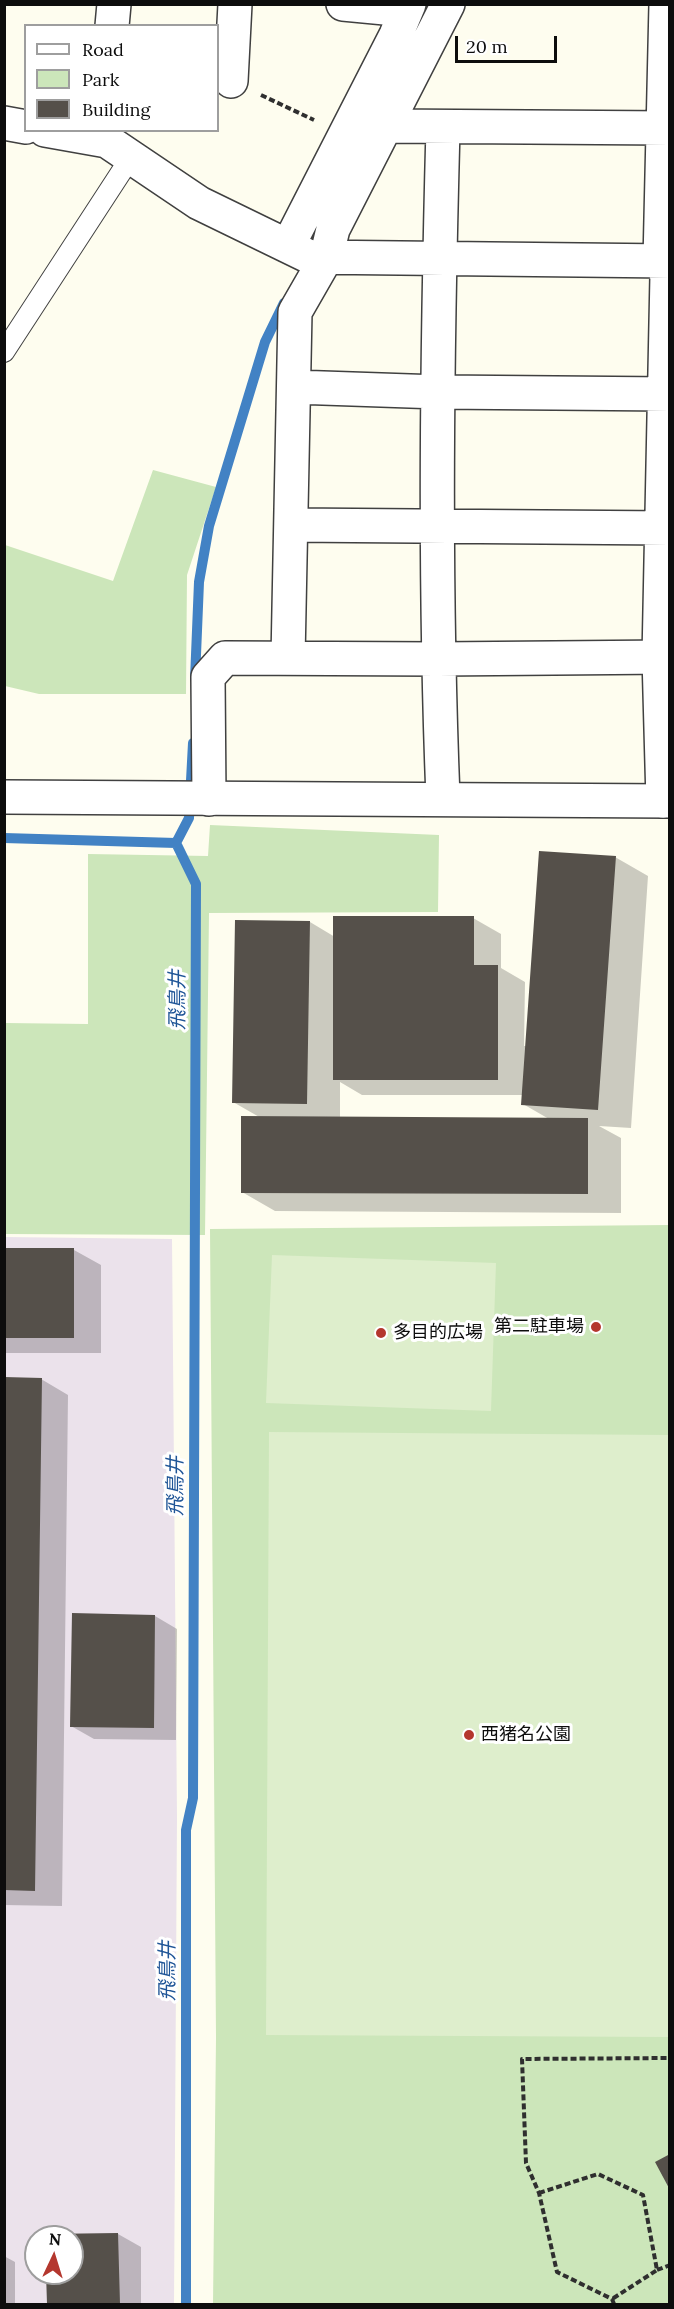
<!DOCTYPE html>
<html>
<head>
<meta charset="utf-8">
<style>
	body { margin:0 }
	#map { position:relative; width:674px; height:2309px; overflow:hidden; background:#fefdef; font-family:Lora,serif }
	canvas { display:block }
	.frame { position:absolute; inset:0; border:6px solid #0d0d0d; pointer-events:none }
	.legend { position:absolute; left:24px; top:24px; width:195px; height:108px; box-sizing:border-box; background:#fff; border:2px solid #9e9e9e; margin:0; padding:8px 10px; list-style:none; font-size:18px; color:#0d0d0d }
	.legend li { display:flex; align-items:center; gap:12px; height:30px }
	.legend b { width:30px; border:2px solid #9e9e9e }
	.north { position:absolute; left:24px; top:2225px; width:60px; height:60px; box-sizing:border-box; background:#fff; border:2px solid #9e9e9e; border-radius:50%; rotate:4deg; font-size:16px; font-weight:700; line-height:24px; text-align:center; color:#0d0d0d }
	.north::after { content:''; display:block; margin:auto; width:21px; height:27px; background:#b4372e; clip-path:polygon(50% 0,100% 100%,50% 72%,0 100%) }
	.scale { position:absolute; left:455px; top:36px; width:102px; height:27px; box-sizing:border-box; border:3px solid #0d0d0d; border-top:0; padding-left:8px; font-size:18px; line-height:21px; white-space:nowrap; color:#0d0d0d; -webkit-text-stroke:4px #fff; paint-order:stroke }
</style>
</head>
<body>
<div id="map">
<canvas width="674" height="2309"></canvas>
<div class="frame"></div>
<ul class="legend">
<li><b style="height:8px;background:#fff"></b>Road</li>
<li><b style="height:16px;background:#cce6ba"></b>Park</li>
<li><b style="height:16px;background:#55504a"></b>Building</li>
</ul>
<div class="north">N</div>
<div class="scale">20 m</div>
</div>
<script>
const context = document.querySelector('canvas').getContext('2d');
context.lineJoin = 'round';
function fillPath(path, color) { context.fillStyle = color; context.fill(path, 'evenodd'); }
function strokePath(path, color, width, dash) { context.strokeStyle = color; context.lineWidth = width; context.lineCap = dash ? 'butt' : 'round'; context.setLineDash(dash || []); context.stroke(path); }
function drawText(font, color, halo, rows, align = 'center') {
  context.font = font + ' Lora,"Noto Sans JP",serif'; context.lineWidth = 6; context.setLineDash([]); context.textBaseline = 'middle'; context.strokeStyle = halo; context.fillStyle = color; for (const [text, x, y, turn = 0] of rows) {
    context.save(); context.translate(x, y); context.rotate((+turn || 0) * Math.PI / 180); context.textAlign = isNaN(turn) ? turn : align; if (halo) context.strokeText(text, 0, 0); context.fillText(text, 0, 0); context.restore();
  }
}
const industrial = new Path2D(`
	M5,1237L172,1239L177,1817L174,2304H5ZM36,2237H72V2273H36Z`);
const green = new Path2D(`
	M153,470L216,487L187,575L186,694H39L5,686V545L113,581Z
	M210,825L439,835L438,912L209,913L205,1235L5,1234V1023L88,1024V854L208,856Z
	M669,1225V2304H213L216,2038L210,1229Z`);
const pitch = new Path2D(`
	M272,1255L496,1263L491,1411L266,1403Z
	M269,1432L669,1435V2037L266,2035Z`);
const shadow = new Path2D(`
	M615,857L648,876L631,1128L599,1126L621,1138V1213L275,1211L242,1192L261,1118L233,1102L310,922L335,937L473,918L501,934V968L525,982L524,1046H527ZM340,1082L362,1095H524L523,1104L549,1119L340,1118Z
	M4,1250H74L101,1265V1353H4Z
	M4,1379H41L68,1395L62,1906L4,1905Z
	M155,1616L177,1629L176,1740L94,1739L71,1726Z
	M118,2234L141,2247V2304H48V2273H72V2237H47V2235Z
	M4,2256L15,2262V2304H4Z`);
const stream = new Path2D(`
	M195,679L199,582L209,526L265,342L284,303
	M4,838L176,843L196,884L193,1798L186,1830V2304
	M176,843L189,818L193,743`);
const building = new Path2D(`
	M539,851L616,856L598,1110L521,1105Z
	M333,916H474V965H498V1080H333Z
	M235,920L310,921L307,1104L232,1103Z
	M241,1116L588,1118V1194L241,1193Z
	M4,1248H74V1338H4Z
	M4,1377L42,1378L35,1891L4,1890Z
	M72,1613L155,1615L154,1728L70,1727Z
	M670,2154V2190L655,2162Z
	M118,2233L120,2304H47L46,2273H72V2237H46V2234Z`);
const path = new Path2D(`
	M261,95L314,120
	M539,2193L598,2174L643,2195L657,2270L612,2299
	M657,2270L670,2265
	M614,2304L612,2299L557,2272L539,2193L526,2163L522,2059L670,2058`);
const service = new Path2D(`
	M4,352L131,157`);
const minor = new Path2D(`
	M343,4L406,10
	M112,26L114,4
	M231,81L235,4
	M4,123L26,127
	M386,126L670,128
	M443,128C437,351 434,575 443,798
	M45,130L107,141L199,203L310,257L670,261
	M288,246L396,35L409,4
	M294,387L439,392L670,394
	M291,525L670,528
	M288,658L295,312L326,258L333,229L448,4
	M209,799L208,677L225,658L438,659L670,657
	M663,801L659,657L667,275L660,261L666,4`);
const tertiary = new Path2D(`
	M4,797L670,801`);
const markers = [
	[596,1327,6,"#b4372e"],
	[381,1333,6,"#b4372e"],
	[469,1735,6,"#b4372e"]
];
const poiNames = [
	["第二駐車場",584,1327,"right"],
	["多目的広場",393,1333],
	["西猪名公園",481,1735]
];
const waterNames = [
	["飛鳥井",178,1000,-90],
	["飛鳥井",176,1486,-90],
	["飛鳥井",168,1971,-90]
];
fillPath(industrial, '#ebe2eb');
fillPath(green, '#cce6ba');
fillPath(pitch, '#deeecc');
fillPath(shadow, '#0003');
strokePath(stream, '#4282c4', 10);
fillPath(building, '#55504a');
strokePath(service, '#404040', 22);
strokePath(minor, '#404040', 36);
strokePath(tertiary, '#404040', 36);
strokePath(path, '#2f2f2f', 4, [6, 3]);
strokePath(service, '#fff', 20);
strokePath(minor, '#fff', 33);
strokePath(tertiary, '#fff', 33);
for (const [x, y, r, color] of markers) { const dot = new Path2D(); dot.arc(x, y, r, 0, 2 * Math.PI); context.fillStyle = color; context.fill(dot); strokePath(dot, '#fff', 2); }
drawText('18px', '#0d0d0d', '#fff', poiNames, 'left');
drawText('italic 20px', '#1f5597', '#fff', waterNames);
</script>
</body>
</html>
